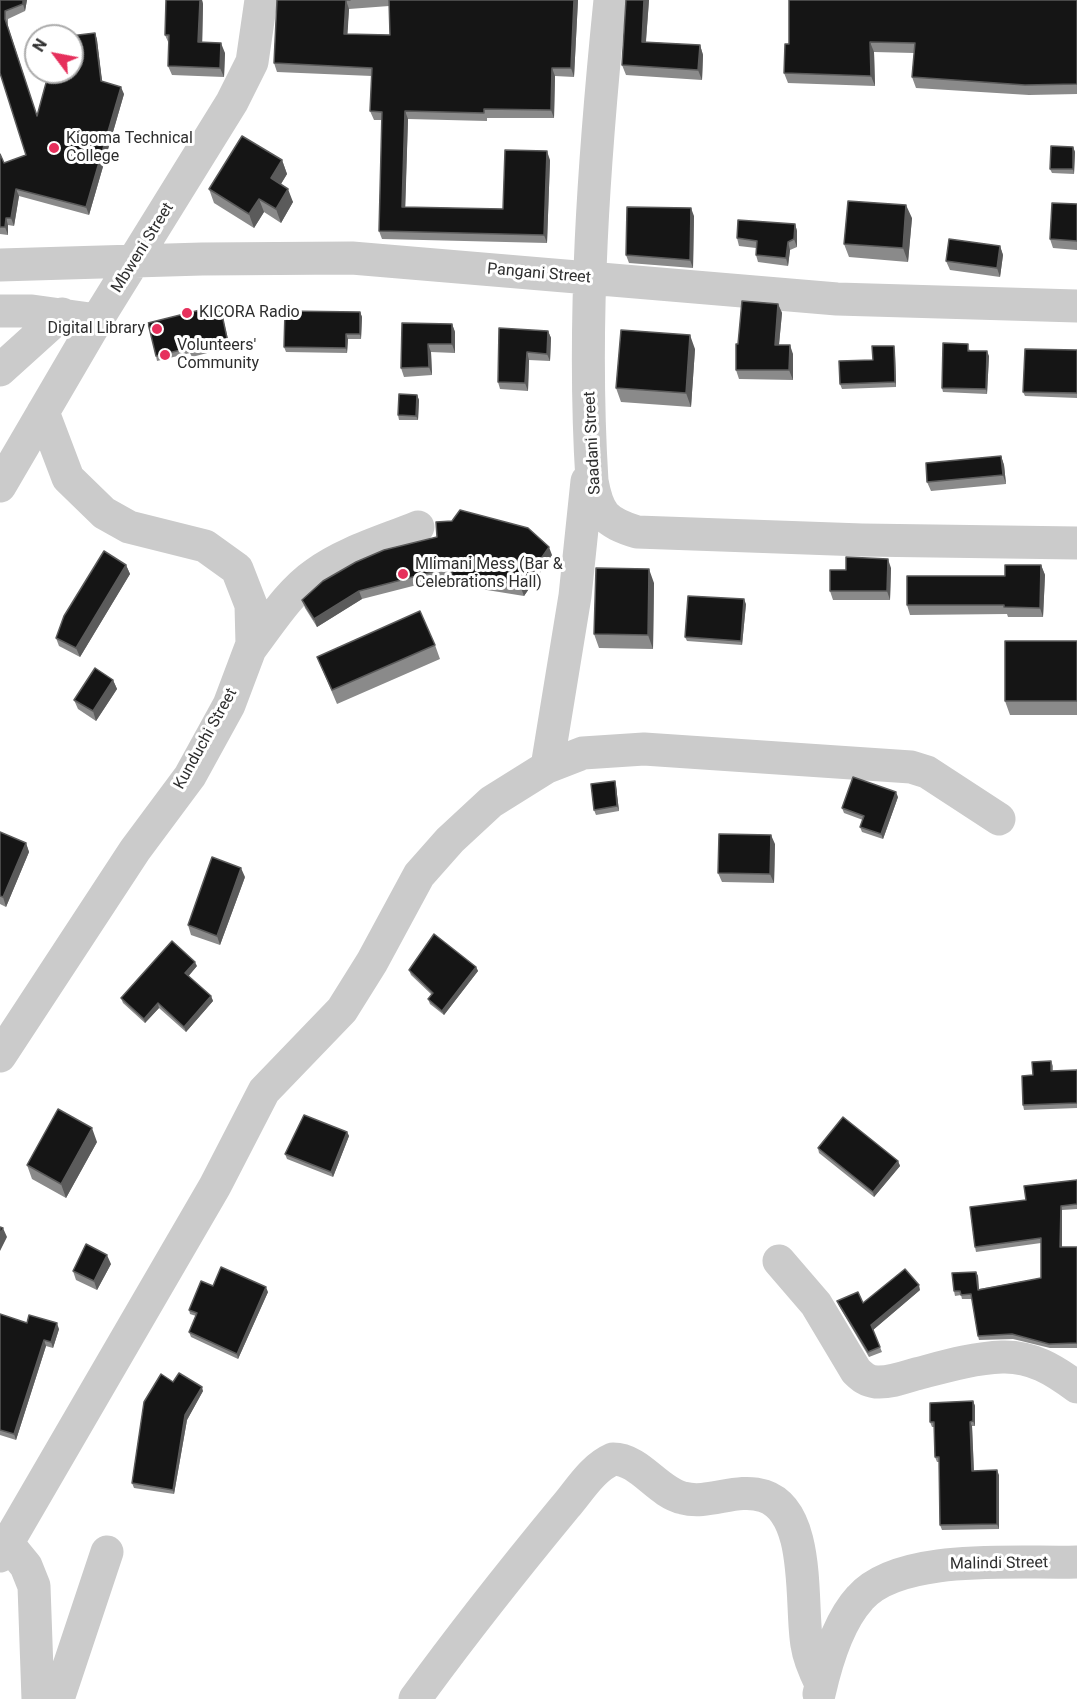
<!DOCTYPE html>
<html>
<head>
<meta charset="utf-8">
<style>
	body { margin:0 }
	#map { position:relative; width:1077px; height:1699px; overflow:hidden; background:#fff; font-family:Roboto,sans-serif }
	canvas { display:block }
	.north { position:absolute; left:24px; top:24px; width:60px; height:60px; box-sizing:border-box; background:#fff; border:2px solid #ababab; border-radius:50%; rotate:302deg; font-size:16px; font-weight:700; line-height:24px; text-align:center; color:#2e2e2e }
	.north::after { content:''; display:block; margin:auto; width:21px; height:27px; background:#e6305c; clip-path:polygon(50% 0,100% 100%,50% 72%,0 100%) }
</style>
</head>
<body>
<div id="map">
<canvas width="1077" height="1699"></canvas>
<div class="north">N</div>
</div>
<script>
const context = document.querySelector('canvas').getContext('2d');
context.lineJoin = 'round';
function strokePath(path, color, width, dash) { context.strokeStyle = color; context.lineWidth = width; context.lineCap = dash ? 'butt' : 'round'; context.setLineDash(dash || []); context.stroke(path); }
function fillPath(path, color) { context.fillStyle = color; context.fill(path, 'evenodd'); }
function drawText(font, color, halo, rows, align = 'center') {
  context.font = font + ' Roboto,sans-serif'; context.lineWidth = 6; context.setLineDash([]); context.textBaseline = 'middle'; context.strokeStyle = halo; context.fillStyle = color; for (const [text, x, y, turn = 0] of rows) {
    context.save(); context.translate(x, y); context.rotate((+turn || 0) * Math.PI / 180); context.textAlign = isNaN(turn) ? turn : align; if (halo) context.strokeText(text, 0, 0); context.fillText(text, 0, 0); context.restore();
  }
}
const minor = new Path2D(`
	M610,0C594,159 582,321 592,481C598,514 605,522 637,532L862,540L1077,543
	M0,265L202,259L352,258L837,299L1077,306
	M0,311H32L97,320
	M0,370L62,314
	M0,486L97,320L232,102L252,62L261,0
	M251,648C270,623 289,592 315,574C345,552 384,541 418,527
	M547,767L575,596L587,481
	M0,1056L135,850L190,776L229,705L252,644L251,605L237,569L205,546L129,527L104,513L68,478L43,412
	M779,1261L816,1304L856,1371C862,1377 867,1381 876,1382C889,1383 903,1378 916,1374C943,1367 973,1358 1002,1357C1032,1356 1054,1370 1077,1387
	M8,1544L26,1566L34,1586L38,1699
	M0,1556L215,1186L264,1091L342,1010L372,962L419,875L450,840L491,802L547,767L583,753L644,749L911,767L927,772L999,819
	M819,1694C826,1663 838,1622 860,1598C900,1552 1021,1564 1077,1562
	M58,1699L107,1552
	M415,1699C463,1633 513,1570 565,1507C579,1491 592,1468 613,1459C640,1459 657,1492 683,1498C709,1505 737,1487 764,1496C812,1512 800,1606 807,1645C809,1659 815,1672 821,1684`);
const wall = new Path2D(`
	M0,0H27L25,11L8,19V26L37,116L68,73L95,33L97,40L102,82L124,94L89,215L19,196L14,226L8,225V235L0,234V154L4,163L26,155Z
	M166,0H202L203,4L202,42L225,53L224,77L172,75L168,66L169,44L165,35Z
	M277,0H578L574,77L555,76L554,118H487V121L408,119L405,207L503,209L550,160L547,243L382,239L379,231L382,120H374L370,111L372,76L277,72L274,63ZM389,6L390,35L347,34L349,9Z
	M626,0H649L646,42L700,45L703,55L702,80L626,75L622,65Z
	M1077,0V94L1029,95L916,88L912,77L914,53L874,52L875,86L788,83L784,73L789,44Z
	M1073,147L1075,152L1074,174L1052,173L1050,169Z
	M282,160L287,174L281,184L293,202L281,223L264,212L254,228L214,203L209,189Z
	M1077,204V250L1053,248L1050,239Z
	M694,216L693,268L629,263L626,255Z
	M912,218L908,262L849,257L844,244Z
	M795,224L797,231V247L790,250L788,266L758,262L756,255V248L739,246L737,238Z
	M1000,246L1003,255L1000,277L950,270L946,261Z
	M778,304L782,313L779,345L793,354V380L739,379L736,370L738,344Z
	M221,310L230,347L192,357L190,353L157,361L156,356Z
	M360,312L362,317L361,339H348L347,353L286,352L284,347Z
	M452,324L455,332V353L431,352L432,375L404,377L401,368Z
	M548,331L551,338L550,361L529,360L528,391L500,389L498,382Z
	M695,349L691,407L621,402L616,388Z
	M970,349V351L989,356L987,394L943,392L942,388Z
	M1077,350V398L1025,396L1023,392Z
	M895,351L896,387L842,389L840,384L873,360Z
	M417,395L419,400L418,420H399L398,415Z
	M1001,456L1004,465L1006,484L931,491L927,482Z
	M552,555L524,596L456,585L452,576L362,599L317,627L305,608L302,600L356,562Z
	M126,565L130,574L80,657L59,646L56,638Z
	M1041,565L1045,575L1043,617H1008L1007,614L910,615L907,605Z
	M891,568L890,600H833L830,591L846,570Z
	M654,583L653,649L599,648L594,634Z
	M746,604L742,645L687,641L685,637Z
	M1077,641V715H1010L1005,701Z
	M435,645L440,659L337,704L317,657Z
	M113,680L117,689L96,721L78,709L74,700Z
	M616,786L619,811L596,815L594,810Z
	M898,797L883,839L862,832L860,827L863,820L844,813L842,808Z
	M0,832L26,843L29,852L6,907L0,904Z
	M775,844L774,883L722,882L718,873Z
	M245,877L220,945L191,935L188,925Z
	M197,966L188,976L211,996L213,1001L186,1032L159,1008L145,1023L123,1003L121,998Z
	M476,967L478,971L444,1015L430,1004L428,999L432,995L411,975L409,970Z
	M1051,1061L1053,1066V1071L1077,1070V1108L1024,1110L1023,1105L1033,1075Z
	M347,1132L349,1136L333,1177L287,1159L285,1154Z
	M97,1142L66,1198L32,1179L27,1165Z
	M818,1148L898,1161L900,1166L874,1197L819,1153Z
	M1077,1180V1209L1062,1210V1247H1077V1348H1050L1013,1339L979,1340L978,1336L972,1299H962L961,1295L955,1296L954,1291L976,1272L978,1276L979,1289L1041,1278V1243L976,1252L975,1247L1026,1200Z
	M111,1264L97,1290L76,1280L73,1271Z
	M213,1286L268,1292L238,1359L191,1337L189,1332L196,1316L190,1314L189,1310Z
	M920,1290L873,1330L882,1352L869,1357L839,1306L837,1301L863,1303Z
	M0,1314L27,1323L59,1329L53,1348L46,1346L16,1440L0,1435Z
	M173,1382L203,1391L187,1420L174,1494L134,1488L132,1483Z
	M973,1401L975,1406V1426H972L974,1471L999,1475V1529L942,1530L940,1525L939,1462H937L935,1457L934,1427H932L930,1422Z`);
const shadedWall = new Path2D(`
	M23,0H27L25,11L23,4Z
	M200,0H202L203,4L202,52L198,42Z
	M346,0L349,9L347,43L344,34Z
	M574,0H578L574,77L571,68Z
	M644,0H649L645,52L642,42Z
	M95,33L97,40L103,88L101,81Z
	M870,42L874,52L875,86L871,76Z
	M221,43L225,53L224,77L220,68Z
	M700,45L703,55L702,80L698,70Z
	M552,68L555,76L554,118L551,110Z
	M121,87L124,94L89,215L86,207Z
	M405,111L408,119L405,216L402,207Z
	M1073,147L1075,152L1074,174L1073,169Z
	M547,151L550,160L547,243L544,235Z
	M282,160L287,174L276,192L271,178Z
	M16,189L19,196L14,226L11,218Z
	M288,189L293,202L281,223L276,209Z
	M259,199L264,212L254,228L249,214Z
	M906,205L912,218L908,262L903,248Z
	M691,208L694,216L693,268L690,260Z
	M6,218L8,225V235L5,227Z
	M795,224L797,231V247L794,239Z
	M788,242L790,250L788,266L786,258Z
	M1000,246L1003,255L1000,277L997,268Z
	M778,304L782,313L778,354L775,345Z
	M360,312L362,317L361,339L360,334Z
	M452,324L455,332V353L452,344Z
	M548,331L551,338L550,361L547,354Z
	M346,334L348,339L347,353L346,348Z
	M690,335L695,349L691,407L686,393Z
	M428,344L431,352L432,375L429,367Z
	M790,345L793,354V380L789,370Z
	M894,346L895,351L896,387L895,382Z
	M987,351L989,356L987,394L986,389Z
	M527,352L529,360L528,391L525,383Z
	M417,395L419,400L418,420L416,416Z
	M1001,456L1004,465L1006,484L1003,475Z
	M549,547L552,555L524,596L521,588Z
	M888,559L891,568L890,600L887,591Z
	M126,565L130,574L80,657L76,648Z
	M1041,565L1045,575L1043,617L1040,608Z
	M649,569L654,583L653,649L648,635Z
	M359,591L362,599L317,627L314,619Z
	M744,599L746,604L742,645L741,641Z
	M113,680L117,689L96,721L93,711Z
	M615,781L616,786L619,811L617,806Z
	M896,792L898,797L883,839L881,834Z
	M771,835L775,844L774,883L770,874Z
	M26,843L29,852L6,907L3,897Z
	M241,868L245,877L220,945L217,936Z
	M195,962L197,966L187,978L185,973Z
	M476,967L478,971L444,1015L442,1011Z
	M211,996L213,1001L186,1032L184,1027Z
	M158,1003L159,1008L145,1023L144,1019Z
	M92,1128L97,1142L66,1198L61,1184Z
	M347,1132L349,1136L333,1177L331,1172Z
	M898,1161L900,1166L874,1197L873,1192Z
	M1061,1206L1062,1210V1251L1060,1247Z
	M3,1228L7,1237L0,1251V1235Z
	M107,1255L111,1264L97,1290L94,1281Z
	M976,1272L978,1276L979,1294L978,1290Z
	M919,1285L920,1290L873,1330L871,1325Z
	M266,1287L268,1292L238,1359L237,1354Z
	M57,1323L59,1329L53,1348L51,1342Z
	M44,1340L46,1346L16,1440L14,1434Z
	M202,1387L203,1391L187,1420L174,1494L173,1490L185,1415Z
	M973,1401L975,1406V1426L973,1421Z
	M970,1422L972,1426L974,1475L972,1471Z
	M997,1470L999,1475V1529L997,1524Z`);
const building = new Path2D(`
	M0,0H23V4L5,11V19L37,116L49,72L68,73V72H72V36H70L95,33L101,81L121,87L86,207L16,189L11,218H6L5,227H0V154L4,163L26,155L0,73Z
	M166,0H200L198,42L221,43L220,68L168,66L169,35H165Z
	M277,0H350H346L344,34L390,35L389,0H574L571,68H552L551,110L484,109V113L405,111L402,207L503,209L505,150L547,151L544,235L379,231L382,112L370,111L372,68L274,63Z
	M626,0H644L642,42L700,45L698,70L622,65Z
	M789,0H1077V84L1025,85L912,77L915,43L870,42L871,76L784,73L785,44H789Z
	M242,136L282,160L271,178L288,189L276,209L259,199L249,214L209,189Z
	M1051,146L1073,147V169H1050Z
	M848,201L906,205L903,248L844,244Z
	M1052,203L1077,204V241L1050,239Z
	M627,207L691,208L690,260L626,255Z
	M738,220L795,224L794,239L788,242L786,258L756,255L757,241L737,238Z
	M949,239L1000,246L997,268L946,261Z
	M742,301L778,304L775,345H790L789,370H736V344H738Z
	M220,305L228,343L190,352L189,348L156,356L148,323Z
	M285,311L360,312V334H346V348L284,347Z
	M402,323L452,324V344H428L429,367L401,368Z
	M499,328L548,331L547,354L527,352L525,383L498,382Z
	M621,330L690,335L686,393L616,388Z
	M943,343L968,344V351H987L986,389L942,388Z
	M872,346H894L895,382L840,384L839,361L873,360Z
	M1025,349L1077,350V393L1023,392Z
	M399,394L417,395L416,416L398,415Z
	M1001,456L1003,475L927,482L926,463Z
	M460,510L528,528L549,547L521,588L452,576L451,567L359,591L314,619L302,600L323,581L356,562L384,550L437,537L436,522L452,521Z
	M104,551L126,565L76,648L56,638L64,616Z
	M846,557L888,559L887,591H830V570H846Z
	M1005,565H1041L1040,608L1004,607V605H907V576H1005Z
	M596,568L649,569L648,635L594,634Z
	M688,596L744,599L741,641L685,637Z
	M420,611L435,645L332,690L317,657Z
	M1005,641H1077V701H1005Z
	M95,668L113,680L93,711L74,700Z
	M853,777L896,792L881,834L860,827L864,816L842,808Z
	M615,781L617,806L594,810L591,784Z
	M0,832L26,843L3,897L0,896Z
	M719,834L771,835L770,874L718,873Z
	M212,857L241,868L217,936L188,925Z
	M434,934L476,967L442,1011L428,999L433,993L409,970Z
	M172,941L195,962L185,973L211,996L184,1027L158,1003L144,1019L121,998Z
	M1051,1061V1071L1077,1070V1103L1023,1105L1022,1076L1033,1075L1032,1062Z
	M58,1109L92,1128L61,1184L27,1165Z
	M304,1115L347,1132L331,1172L285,1154Z
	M843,1117L898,1161L873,1192L818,1148Z
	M1077,1180V1204L1061,1206L1060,1247H1077V1343L1049,1344L1012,1334L978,1336L971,1294L961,1295L960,1291H954L952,1273L976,1272L978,1290L1041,1278V1238L975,1247L970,1207L1026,1200L1024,1186Z
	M0,1227L3,1228L0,1235Z
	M86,1244L107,1255L94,1281L73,1271Z
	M221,1267L266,1287L237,1354L189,1332L197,1313L189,1310L201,1281L213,1286Z
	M905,1269L919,1285L871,1325L880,1347L868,1352L837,1301L858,1292L863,1303Z
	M0,1314L27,1323L29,1315L57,1323L51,1342L44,1340L14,1434L0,1430Z
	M179,1373L202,1387L185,1415L173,1490L132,1483L144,1402L161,1374L173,1382Z
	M973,1401V1421L970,1422L972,1471L997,1470V1524L940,1525L939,1457H935L934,1422H930V1403Z`);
const markers = [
	[54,148,6,"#e6305c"],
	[187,313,6,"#e6305c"],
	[157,329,6,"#e6305c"],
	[165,355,6,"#e6305c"],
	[403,574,6,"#e6305c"]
];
const poiNames = [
	["Kigoma Technical",66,139],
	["College",66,157],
	["KICORA Radio",199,313],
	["Digital Library",145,329,"right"],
	["Volunteers'",177,346],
	["Community",177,364],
	["Mlimani Mess (Bar &",415,565],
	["Celebrations Hall)",415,583]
];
const streetNames = [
	["Mbweni Street",143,248,-58],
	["Pangani Street",539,274,5],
	["Saadani Street",593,443,-93],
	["Kunduchi Street",206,739,-61],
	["Malindi Street",999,1564,-1]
];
strokePath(minor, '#cbcbcb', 33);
fillPath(wall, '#8a8a8a');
fillPath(shadedWall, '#5b5b5b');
fillPath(building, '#151515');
strokePath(building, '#5b5b5b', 1.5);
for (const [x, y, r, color] of markers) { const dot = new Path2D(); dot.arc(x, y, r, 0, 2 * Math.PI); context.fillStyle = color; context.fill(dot); strokePath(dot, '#fff', 2); }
drawText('16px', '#2e2e2e', '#fff', poiNames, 'left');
drawText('16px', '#2e2e2e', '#fff', streetNames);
</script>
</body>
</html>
